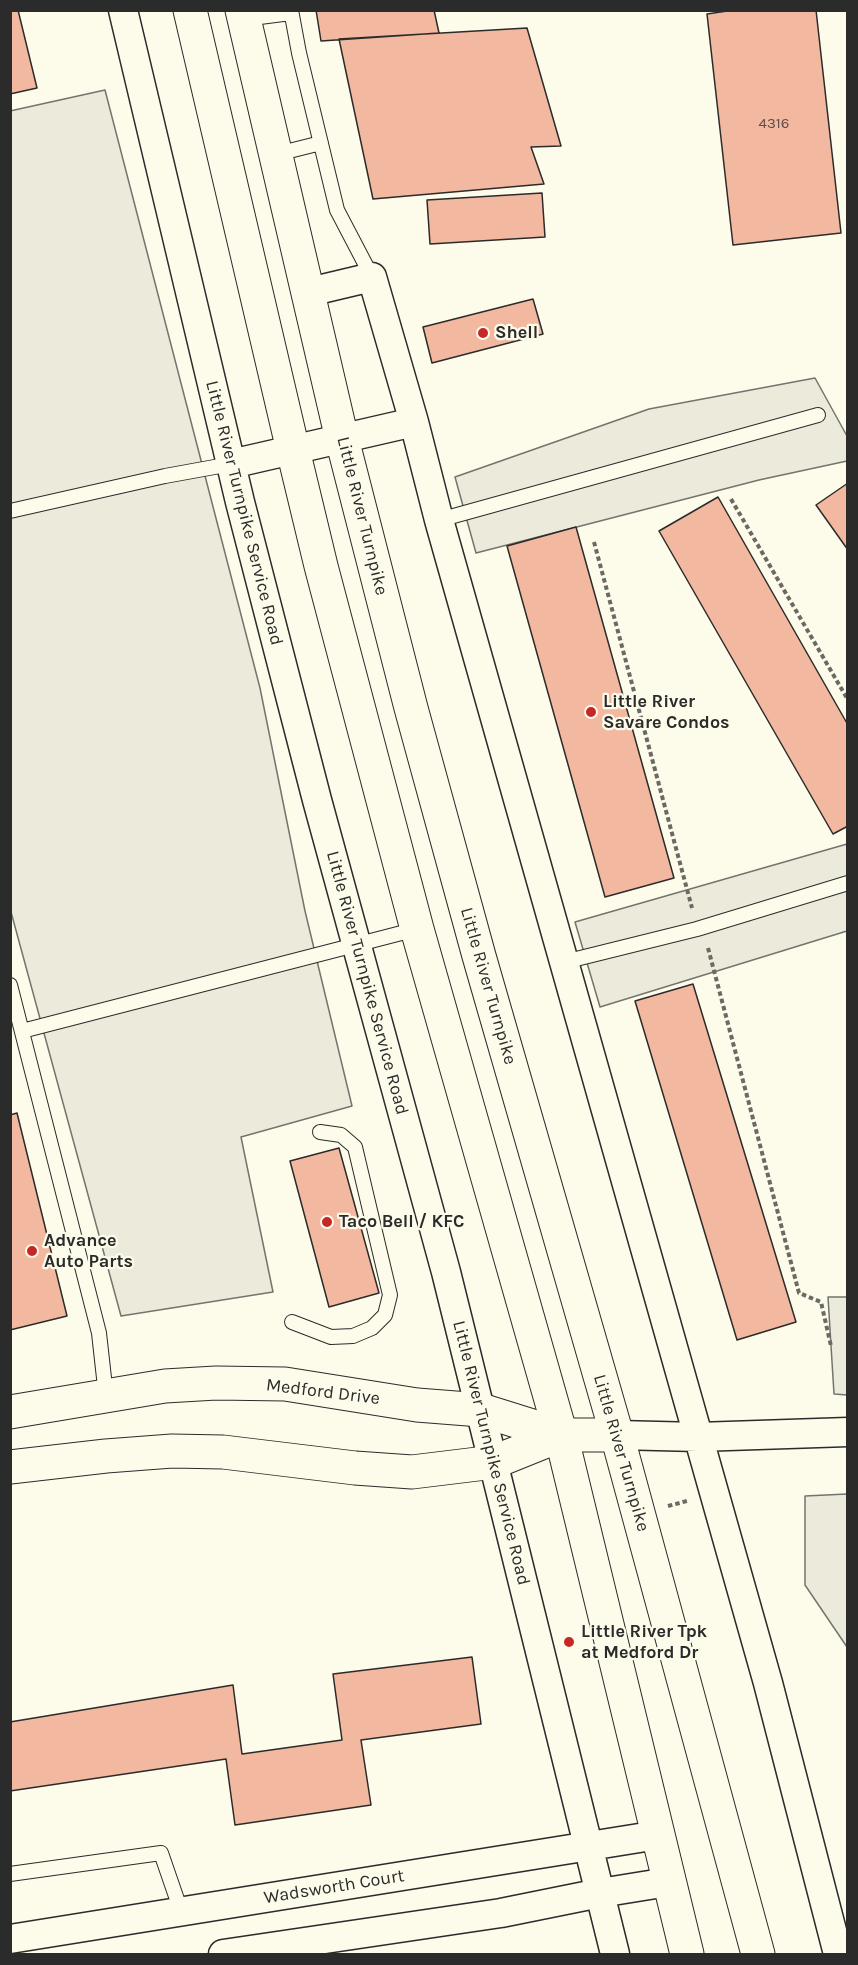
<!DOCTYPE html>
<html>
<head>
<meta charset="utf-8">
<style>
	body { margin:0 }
	#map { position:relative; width:858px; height:1965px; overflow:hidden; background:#fdfbea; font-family:Karla,sans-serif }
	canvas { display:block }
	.frame { position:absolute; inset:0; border:12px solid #2b2b2b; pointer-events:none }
</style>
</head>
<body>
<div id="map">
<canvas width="858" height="1965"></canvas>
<div class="frame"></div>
</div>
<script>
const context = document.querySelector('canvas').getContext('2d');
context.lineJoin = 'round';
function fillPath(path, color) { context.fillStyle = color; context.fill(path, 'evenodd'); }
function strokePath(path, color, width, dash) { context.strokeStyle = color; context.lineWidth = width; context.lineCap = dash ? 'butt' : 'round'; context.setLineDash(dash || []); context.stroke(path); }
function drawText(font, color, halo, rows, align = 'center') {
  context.font = font + ' Karla,sans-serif'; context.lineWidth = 4.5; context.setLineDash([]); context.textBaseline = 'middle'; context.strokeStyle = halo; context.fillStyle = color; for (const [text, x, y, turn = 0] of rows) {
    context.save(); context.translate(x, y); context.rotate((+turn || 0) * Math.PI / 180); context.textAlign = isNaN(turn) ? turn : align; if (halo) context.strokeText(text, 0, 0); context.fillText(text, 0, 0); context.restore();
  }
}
const parking = new Path2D(`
	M105,90L260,688L305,911L352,1106L241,1137L273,1292L121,1316L11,912L10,111Z
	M815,378L847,436V461L759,480L476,553L455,477L649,409Z
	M847,844V931L600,1007L575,922Z
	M828,1297H847V1395L834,1394Z
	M847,1494H848L847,1647L805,1585V1496Z`);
const building = new Path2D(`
	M10,10H18L37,88L10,94Z
	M316,10H434L439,33L321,41Z
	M734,10H816L841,233L733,245L707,14Z
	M527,28L561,146L531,147L544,184L373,199L339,39Z
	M542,193L545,237L430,244L427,200Z
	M533,299L543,334L432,363L423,327Z
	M848,483V550L816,505Z
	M718,497L848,725V826L833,834L659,531Z
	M576,527L674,878L605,897L507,546Z
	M693,984L796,1322L737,1340L635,1001Z
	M17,1113L67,1316L10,1330V1115Z
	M339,1148L379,1293L329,1307L290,1161Z
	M472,1657L481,1724L361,1740L371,1805L235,1825L226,1759L10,1791V1722L233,1685L242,1754L342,1740L333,1674Z`);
const path = new Path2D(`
	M731,499L848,700
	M594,542L692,908
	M708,948L799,1293L821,1302L831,1346
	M668,1506L687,1501`);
const service = new Path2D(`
	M291,10L299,53L337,210L372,277
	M244,19L291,13
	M277,154L321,143
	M10,511L165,476L231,464
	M439,520L818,415
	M564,962L697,929L848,883
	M10,985L99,1333L106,1396
	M22,1031L417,929
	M292,1322L331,1337L353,1336L372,1328L385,1315L390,1295L355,1147L341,1135L320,1132
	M10,1874L161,1853L181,1911`);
const minor = new Path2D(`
	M123,10L240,502L317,800L446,1272L615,1954
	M309,292L372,277L414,422L439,520L768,1683L838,1954
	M231,464L414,422
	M617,1435L698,1437L848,1432
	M10,1939L658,1835
	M223,1954L501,1913L600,1893L668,1882`);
const tertiary = new Path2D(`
	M10,1412L165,1386L216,1383L285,1384L417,1405L481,1410L561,1435H617
	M10,1467L106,1456L172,1451L223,1452L355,1468L412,1472L494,1462L561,1435`);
const primary = new Path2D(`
	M190,10L293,450L321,566L417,929L561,1435L687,1954
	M242,10L342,439L411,708L479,956L617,1435L758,1954`);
const markers = [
	[483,333,6,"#c62828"],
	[591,712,6,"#c62828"],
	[327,1222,6,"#c62828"],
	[32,1251,6,"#c62828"],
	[569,1642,6,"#c62828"]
];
const numberNames = [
	["4316",774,124]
];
const poiNames = [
	["Shell",495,333],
	["Little River",603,702],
	["Savare Condos",603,723],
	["Taco Bell / KFC",339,1222],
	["Advance",44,1241],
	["Auto Parts",44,1262],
	["Little River Tpk",581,1632],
	["at Medford Dr",581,1653]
];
const streetNames = [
	["Little River Turnpike Service Road",244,513,76],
	["Little River Turnpike",362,516,76],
	["Little River Turnpike Service Road",367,983,75],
	["Little River Turnpike",488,986,74],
	["Medford Drive",323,1392,7],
	["Little River Turnpike Service Road",491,1453,76],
	["Little River Turnpike",621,1453,74],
	["Wadsworth Court",334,1887,-9]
];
fillPath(parking, '#eceadb');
strokePath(parking, '#74746e', 1.5);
fillPath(building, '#f2b8a0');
strokePath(building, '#2b2b2b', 1.5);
strokePath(service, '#2b2b2b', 16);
strokePath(minor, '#2b2b2b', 31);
strokePath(tertiary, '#2b2b2b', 35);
strokePath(primary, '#2b2b2b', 35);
strokePath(path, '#6a6964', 4, [4.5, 3]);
strokePath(service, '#fdfbea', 14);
strokePath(minor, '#fdfbea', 28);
strokePath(tertiary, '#fdfbea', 33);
strokePath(primary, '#fdfbea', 33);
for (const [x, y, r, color] of markers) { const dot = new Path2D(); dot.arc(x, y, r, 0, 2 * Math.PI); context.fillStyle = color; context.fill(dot); strokePath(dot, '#fdfbea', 2); }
drawText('15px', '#5d4e48', null, numberNames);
drawText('bold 18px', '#2b2b2b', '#fdfbea', poiNames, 'left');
drawText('18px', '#2b2b2b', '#fdfbea', streetNames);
</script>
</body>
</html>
